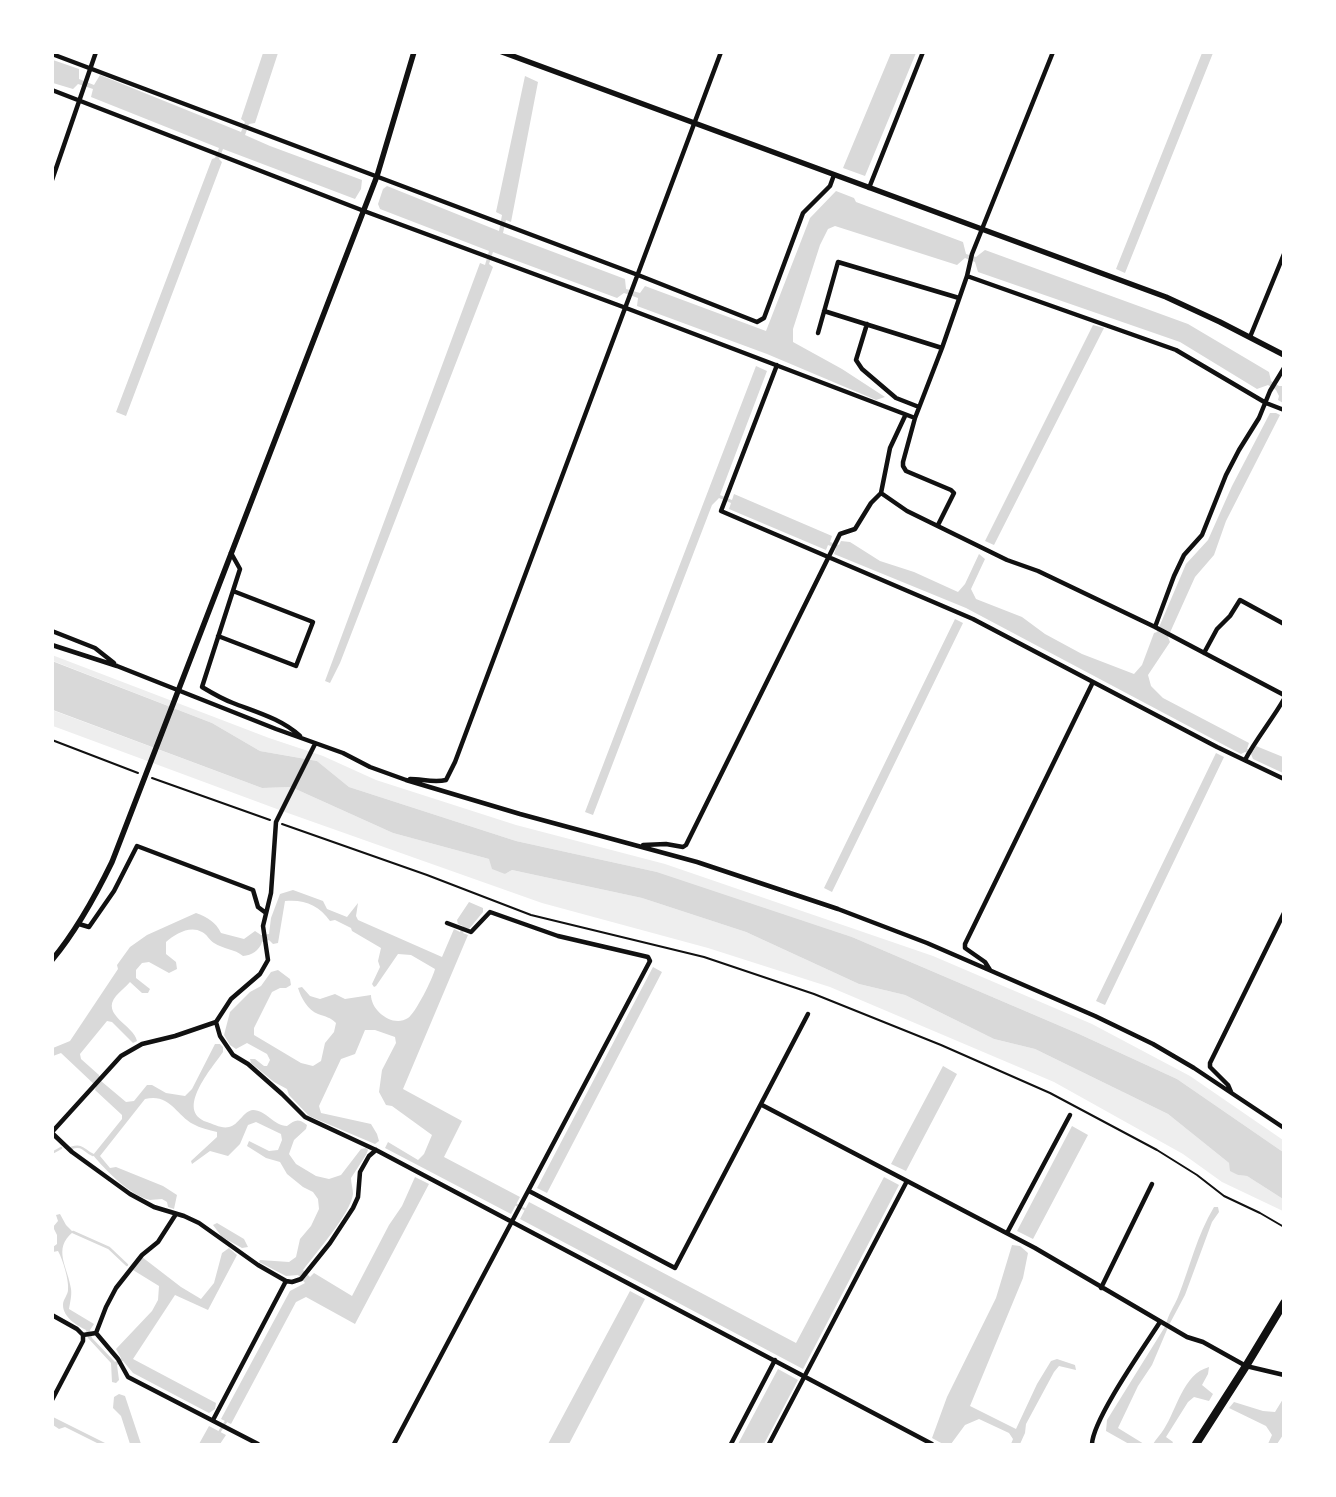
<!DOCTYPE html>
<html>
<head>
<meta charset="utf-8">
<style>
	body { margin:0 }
	#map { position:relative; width:1336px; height:1497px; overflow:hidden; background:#fff; font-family:"Source Sans 3",sans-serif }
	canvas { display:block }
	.frame { position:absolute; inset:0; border:54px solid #fff; pointer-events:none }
</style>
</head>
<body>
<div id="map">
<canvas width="1336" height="1497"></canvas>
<div class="frame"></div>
</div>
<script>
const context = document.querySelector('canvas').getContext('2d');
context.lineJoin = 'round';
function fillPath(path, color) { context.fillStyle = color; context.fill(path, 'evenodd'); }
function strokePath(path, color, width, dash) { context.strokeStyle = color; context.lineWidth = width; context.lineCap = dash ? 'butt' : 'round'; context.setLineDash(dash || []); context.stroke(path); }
const green = new Path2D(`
	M52,655L269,738L323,756L376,780L516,825L665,864L933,956L1092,1024L1190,1076L1283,1140V1152L1177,1079L1079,1034L852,937L657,872L516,841L349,787L317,761L260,751L212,723L53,661Z
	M52,710L262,788L291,787L393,833L489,859L505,874L512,870L642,898L746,932L859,984L905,995L994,1039L1035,1049L1168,1114L1229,1163L1238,1175L1247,1176L1283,1199V1211L1222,1182L1183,1154L1054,1082L830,987L708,948L542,903L285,812L53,726Z`);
const water = new Path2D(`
	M263,53H278L255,123L249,124L245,135L270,146L362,180L361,189L355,199L223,149L219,159L222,162L126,416L116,412L212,159L215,158L219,148L91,97L93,89L78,84L73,89L53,83V60L79,69V79L94,85L100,75L241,132L245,122L241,119Z
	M891,53H916L865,176L843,168Z
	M1202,53H1213L1125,273L1116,269Z
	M525,76L538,82L511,222L506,220L503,233L625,279L626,289L640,293L645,286L766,331L810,218L836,191L854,198L856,202L963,242L966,254L976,257L985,250L1188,324L1269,372L1271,381L1279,386H1283V403L1278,400L1279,396L1276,390L1268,385L1257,389L1180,342L978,272L975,262L965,258L957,265L835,226L828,229L820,245L793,329V342L842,369L885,397L876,400L767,354L637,306L638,298L624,293L617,298L493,252L489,264L493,267L340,663L330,683L325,681L480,263L485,265L489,251L380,209L378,204L383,189L387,186L499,231L502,215L496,212Z
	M1093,325L1104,328L994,545L985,541Z
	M756,366L767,371L720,495L732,500L734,494L832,536L830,542L839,545L841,541L850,542L880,561L914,572L958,592L965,584L979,554L985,559L971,589L976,599L1022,617L1045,634L1082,654L1134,674L1142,665L1154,633L1157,632L1186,564L1208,540L1232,486L1270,413H1276L1280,415L1226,521L1214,555L1195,577L1168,637L1170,642L1148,675L1151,686L1163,698L1249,743L1247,749L1253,751L1256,746L1283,757V773L1253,759L1251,754L1245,752L1241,754L966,608L834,554L836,548L828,545L826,550L729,509L731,503L719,498L712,505L593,815L585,812Z
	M955,619L963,623L832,892L824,888Z
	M52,661L212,723L260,751L317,761L349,787L516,841L657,872L852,937L1079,1034L1177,1079L1283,1152V1199L1247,1176L1238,1175L1230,1171L1229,1163L1168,1114L1035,1049L994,1039L905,995L859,984L746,932L642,898L512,870L505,874L492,869L489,859L393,833L291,787L262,788L53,710Z
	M1216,753L1224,757L1105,1005L1096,1001Z
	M293,890L323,901L327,909L347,917L358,903L356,916L358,920L442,957L454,929L460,932L463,926L458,924L457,920L469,902L483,908V912L469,929L465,928L463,933L468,935L403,1089L462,1121L444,1157L520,1197L511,1214L385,1148L388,1142L418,1160L424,1154L432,1135L392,1106L386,1105L379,1092L382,1070L396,1043L395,1037L375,1030H365L355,1054L341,1059L319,1106L321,1113L371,1124L377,1134L379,1141L375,1144L309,1116L289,1095L287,1089L274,1082L251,1063L250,1059H255L264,1066H267L270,1060L267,1054L247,1043L236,1049L230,1045L224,1035L230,1012L250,992L261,986L271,972L278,970L290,979L291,985L286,988H280L272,992L254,1028V1035L301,1063L313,1066L321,1061L325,1043L334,1032L336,1023C330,1017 326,1017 318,1014C308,1010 301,998 298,988L302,987L310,996L320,999L335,994L345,999L371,995C371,1011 393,1028 408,1018C415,1014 433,978 435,969L411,955L398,954L376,986L374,987L372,984L380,967L378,961L381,948L352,931L351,928L335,920L330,921C319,905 304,899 285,901L278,943L273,944L269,940L262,942C259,951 252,955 243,956C235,949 223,949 214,943C209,940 207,934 202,932C190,925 175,934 166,942V954L176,962L177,969L169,973L149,962L142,963L136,970V978L150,989L148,993H142L130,982C126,987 120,991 116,996C100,1015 134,1025 137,1041L133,1043L112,1022L107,1021L80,1054L81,1059L99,1075L101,1081L126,1102L134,1101L147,1085H152L166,1093L185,1096L192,1089L215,1044H220L223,1047V1052C212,1068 174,1111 207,1122C213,1124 222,1129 229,1127C239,1125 243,1111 253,1110C266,1110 274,1126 287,1126C295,1120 298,1118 307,1125L306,1129L294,1140L289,1154L296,1164L316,1176L329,1179L341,1175L361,1149L366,1148L368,1150L366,1155L351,1178C351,1183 353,1189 353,1194C351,1213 315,1254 303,1270L310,1277L314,1273L352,1296L389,1225L402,1206L415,1177L429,1184L355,1324L306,1297L296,1302L231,1424L221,1419L290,1291L305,1283L298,1275L286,1276L259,1262L260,1260L289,1262L296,1257L300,1239L311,1226L319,1209L318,1199L313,1192L303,1187L287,1174L280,1162L266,1158L247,1146L249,1141L269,1151L278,1150L282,1140L281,1134L256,1122L248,1125L240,1144L228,1156L210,1151L192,1164L191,1161L217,1137V1132C209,1130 200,1128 193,1124C176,1115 170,1093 145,1099L100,1156L110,1168L116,1167L163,1186L177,1195L174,1209L168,1207L167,1202L162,1199C158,1199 153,1200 150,1200C131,1196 105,1170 93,1155L122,1119V1115L95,1090L96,1086L61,1053L53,1056V1048L70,1041L118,969L117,965L130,947L147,935L196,913C207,917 216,922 221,933L244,939L255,931L261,935L269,934L271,918L280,894Z
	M653,967L662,972L547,1193L537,1188Z
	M943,1066L957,1074L906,1171L891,1164Z
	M1072,1126L1088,1135L1033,1239L1017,1231Z
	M884,1177L899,1185L803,1369L520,1219L529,1202L796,1343Z
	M1214,1207H1218L1219,1212L1212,1222L1185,1295L1169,1325L1152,1365L1138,1386L1118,1428L1144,1444H1129L1106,1431L1107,1420L1166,1325C1168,1314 1174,1307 1178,1297C1190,1267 1197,1235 1214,1207Z
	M60,1214L66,1225L73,1232C52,1249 68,1267 71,1289C72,1295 70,1303 69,1309L94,1324L90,1330L92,1338L115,1362L121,1358L116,1349L152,1311L158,1300L159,1286L133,1270L142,1257L181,1287L201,1299L214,1283L222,1253L229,1248L237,1255L208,1310L175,1295L133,1359L216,1403L215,1409L209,1413L133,1373L123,1361L117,1365L119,1380L116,1383L112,1382L111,1363L88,1338L86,1330C76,1325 63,1317 63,1305C63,1299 68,1295 68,1290C69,1280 63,1260 58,1251L53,1252V1247L57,1244V1235L53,1227L58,1221L56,1215Z
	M217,1223L244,1239L248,1247L242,1248L222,1237L213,1225Z
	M1012,1245L1020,1246L1028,1253L1023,1278L970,1406L1016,1429L1037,1384L1051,1361L1057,1359L1075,1365L1076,1370L1059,1366L1054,1372L1026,1424L1025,1433L1020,1444H1011L1013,1439L1009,1433L979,1419L965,1425L951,1444H943L932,1438L947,1397L996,1298Z
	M630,1291L645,1299L569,1444H548Z
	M1209,1367L1208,1374L1202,1385L1213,1394L1209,1401L1194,1397L1188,1402L1166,1437L1173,1442L1172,1444H1153C1156,1439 1161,1434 1164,1429C1177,1409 1183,1374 1209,1367Z
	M778,1369L798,1380L764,1444H738Z
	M119,1394L125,1396L141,1444H130L121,1416L113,1408L114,1397Z
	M1283,1399V1435L1277,1444H1268L1272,1435L1266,1426L1229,1408L1234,1402L1263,1411L1275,1412Z
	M52,1417H53L107,1444H99L65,1427L59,1429L53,1425Z
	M209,1426L226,1435L220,1444H199Z`);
const stream = new Path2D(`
	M71,1148C84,1144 83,1151 93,1155
	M52,1153L61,1148
	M513,1203L528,1211
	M73,1232L109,1248L127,1265
	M218,1434L227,1420`);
const path = new Path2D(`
	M52,740L138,773
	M152,778L270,820
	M282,824L427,875L531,915L704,957L814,994L941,1045L1050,1093L1157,1150L1197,1175L1224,1196L1260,1213L1284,1227`);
const minor = new Path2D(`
	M52,54L638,275L757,322L764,318L803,213L830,186L834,175
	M52,90L364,211L626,308L915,418
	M52,180L96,52
	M869,188L923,52
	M967,276L1176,350L1266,403L1284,410
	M824,311L942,348
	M867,324L856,360L862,369L896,398L919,407
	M818,333L838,262L959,298
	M1250,337L1284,254
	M777,365L721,511L973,619L1217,747L1284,779
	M881,493L907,511L1007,560L1038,571L1155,627L1284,695
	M938,525L954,493L951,490L906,471L903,466V462L915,418L942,348L967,276L972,254L1053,52
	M231,553L240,569L202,687C212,693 222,699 233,703C256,712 282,719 300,736
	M1155,627L1174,576L1184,555L1202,535L1226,475L1239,450L1259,418L1270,391L1284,368
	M52,631L95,648L114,663
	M218,636L296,666L313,622L233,591
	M52,645L117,666L276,729L343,753L370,767L406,780L520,814L697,862L838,909L927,943L1095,1016L1153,1044L1194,1068L1284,1128
	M1204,653L1217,629L1230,616L1240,600L1284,624
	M1245,760C1256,739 1272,720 1284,699
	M410,779C422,779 434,783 446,780L455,762L721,52
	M643,845L666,844L683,847L686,845L840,534L855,529L871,503L881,493L890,448L905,416
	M79,924L89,927L114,891L137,846L253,890L258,907L266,913
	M990,970L985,962L965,948V944L1093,682
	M216,1022L220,1036L233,1055L248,1064L282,1094L305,1117L376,1150L932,1444
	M1231,1092L1228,1085L1210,1067V1063L1284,913
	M762,1105L1035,1248L1187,1337L1203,1342L1246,1366L1284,1375
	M52,1132L121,1056L142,1044L175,1036L216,1022L231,999L260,974L268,960L263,926L271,893L276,822L315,744
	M52,1133L72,1152L130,1194L154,1207L184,1216L199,1223L258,1265L286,1281L292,1282L301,1279L330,1243L353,1208L358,1197L360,1172L369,1156L376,1150
	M529,1191L675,1268L808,1014
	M1007,1233L1070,1115
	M1101,1288L1152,1184
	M52,1315L77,1329L83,1335
	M96,1333L118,1359L128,1377L258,1444
	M52,1400L83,1341V1335L96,1333L106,1307L116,1288L142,1255L158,1242L176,1214
	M213,1420L286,1281
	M394,1444L650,961L648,957L558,936L490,912L471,932L447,923
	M731,1444L775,1360
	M769,1444L907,1181
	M1092,1444C1093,1419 1144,1347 1160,1322`);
const tertiary = new Path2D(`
	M502,52L1166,297L1220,322L1284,355
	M52,960C77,930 95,897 112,862L377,176L414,52`);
const primary = new Path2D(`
	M1196,1444L1246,1366L1284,1303`);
fillPath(green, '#eee');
fillPath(water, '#d9d9d9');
strokePath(stream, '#d9d9d9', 2.5);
strokePath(path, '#111', 2);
strokePath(minor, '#111', 4.5);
strokePath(tertiary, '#111', 5.5);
strokePath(primary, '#111', 8);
</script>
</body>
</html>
